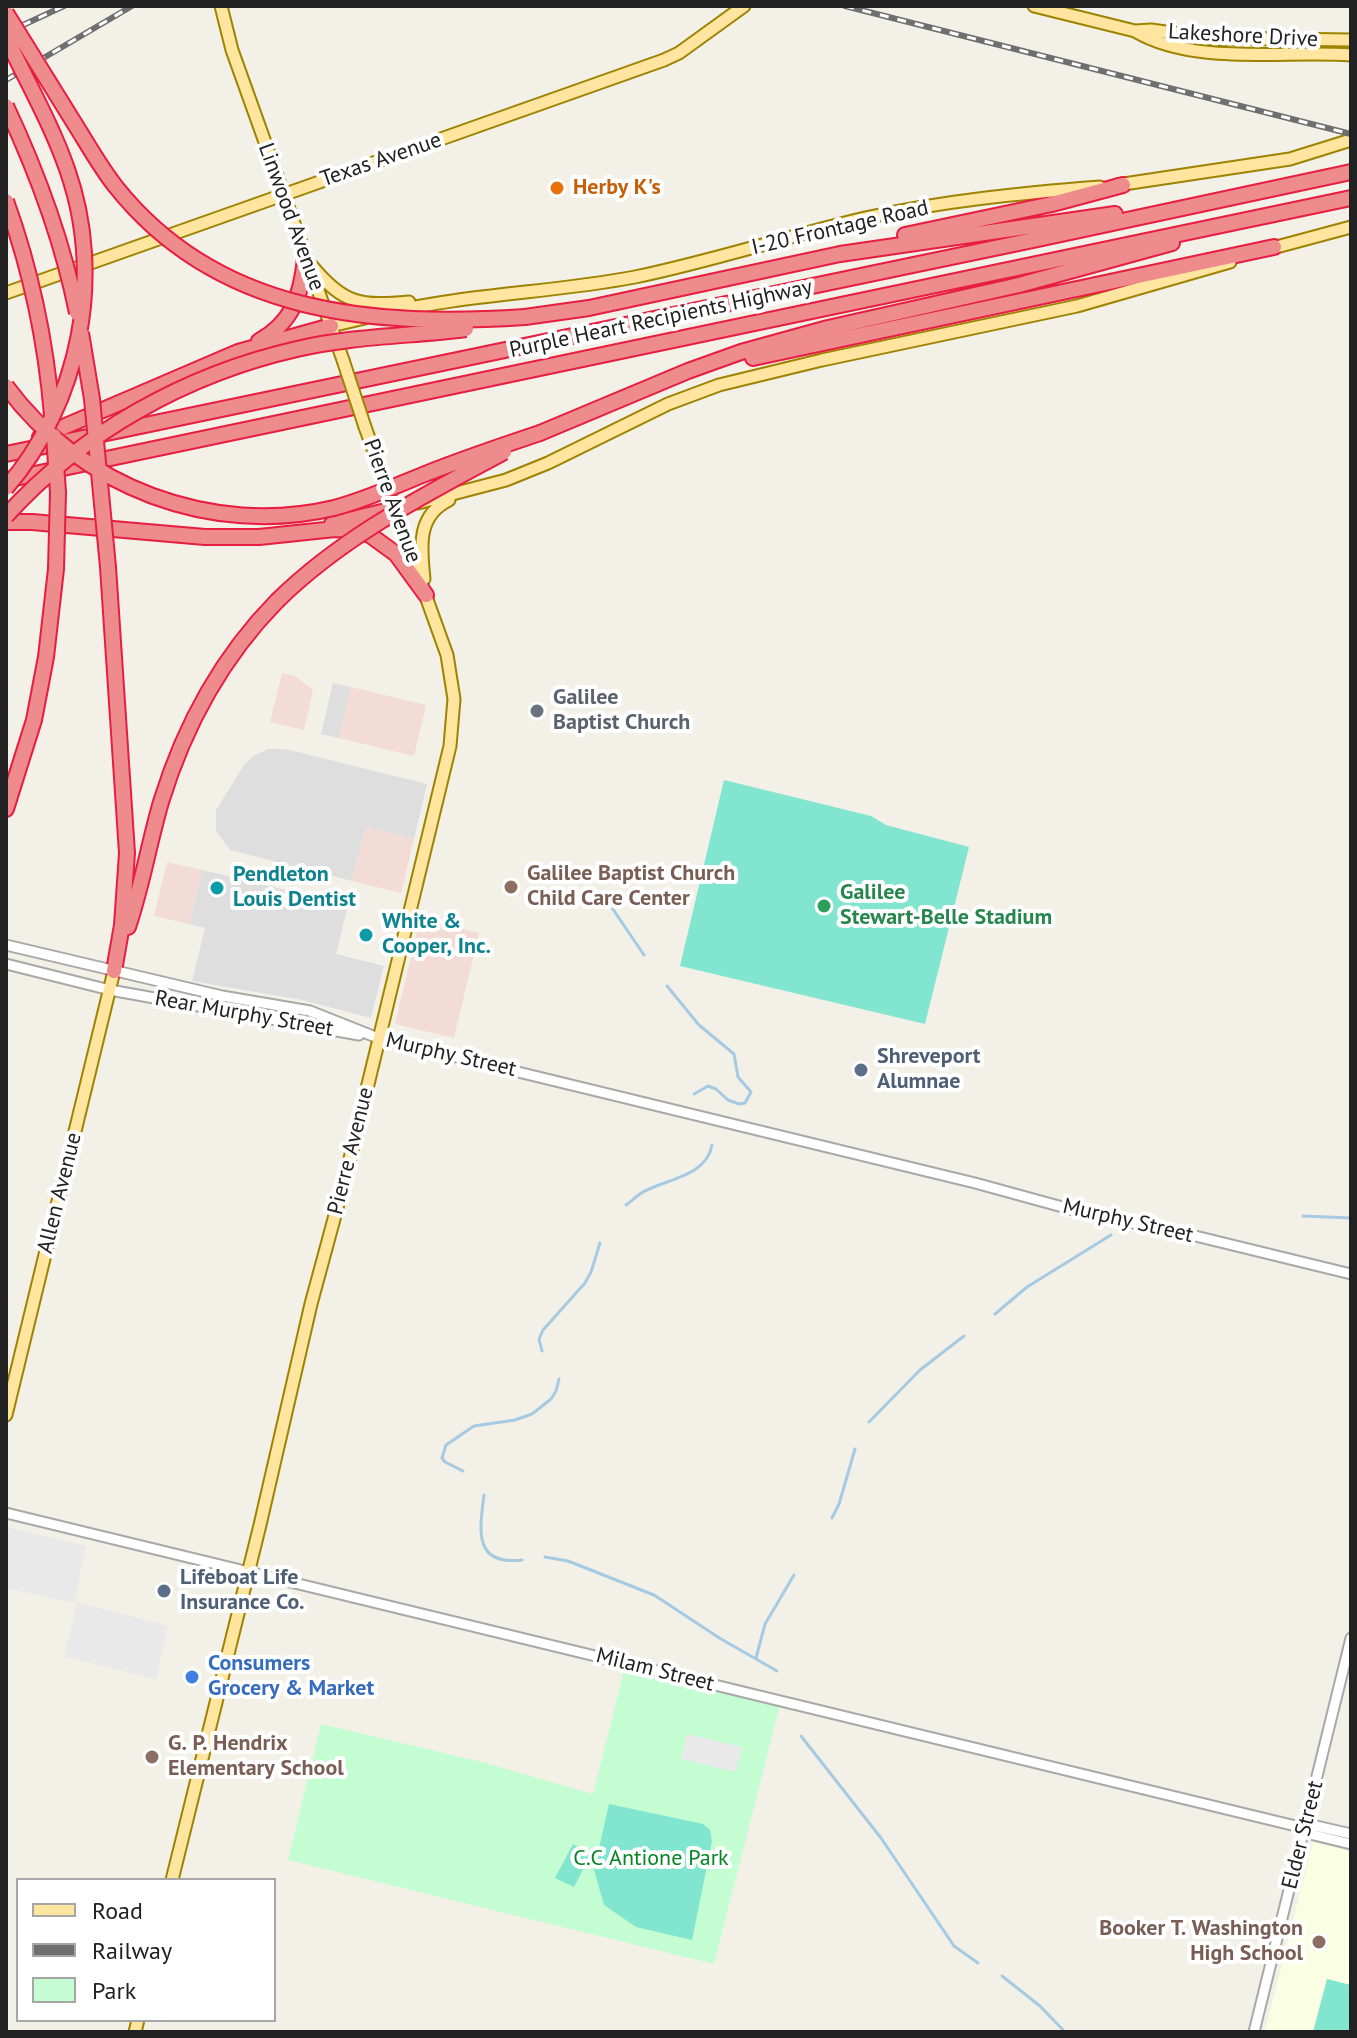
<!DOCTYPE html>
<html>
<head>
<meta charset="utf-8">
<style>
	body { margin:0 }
	#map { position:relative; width:1357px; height:2038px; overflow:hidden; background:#f2f0e7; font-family:"PT Sans",sans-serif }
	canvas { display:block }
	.frame { position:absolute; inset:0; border:8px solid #212121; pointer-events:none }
	.legend { position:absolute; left:16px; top:1878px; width:260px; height:144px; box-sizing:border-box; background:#fff; border:2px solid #a6a6a6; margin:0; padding:10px 14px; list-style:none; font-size:24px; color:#212121 }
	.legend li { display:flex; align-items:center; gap:16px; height:40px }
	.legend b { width:40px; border:2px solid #a6a6a6 }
</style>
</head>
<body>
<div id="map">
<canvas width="1357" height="2038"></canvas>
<div class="frame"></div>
<ul class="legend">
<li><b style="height:10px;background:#ffe59f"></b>Road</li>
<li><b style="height:10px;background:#6f6f6f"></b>Railway</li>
<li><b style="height:22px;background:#c3fdd1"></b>Park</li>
</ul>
</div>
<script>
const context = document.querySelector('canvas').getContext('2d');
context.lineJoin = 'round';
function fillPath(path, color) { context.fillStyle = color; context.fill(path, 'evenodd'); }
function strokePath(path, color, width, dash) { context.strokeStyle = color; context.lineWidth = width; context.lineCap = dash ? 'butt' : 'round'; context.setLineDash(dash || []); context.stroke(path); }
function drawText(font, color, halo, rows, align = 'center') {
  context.font = font + ' "PT Sans",sans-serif'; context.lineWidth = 8; context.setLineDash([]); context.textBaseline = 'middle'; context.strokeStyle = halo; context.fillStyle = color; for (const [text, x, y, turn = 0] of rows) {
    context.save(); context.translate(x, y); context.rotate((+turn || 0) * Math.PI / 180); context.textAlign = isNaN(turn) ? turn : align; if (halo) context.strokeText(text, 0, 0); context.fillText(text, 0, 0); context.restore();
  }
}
const residential = new Path2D(`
	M333,683L351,687L339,738L321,734Z
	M268,749H285L427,784L414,839L366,827L352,881L230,850L216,831V810L244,765L255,755Z
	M202,870L348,905L336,954L384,966L371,1018L302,1000L192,981L205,928L189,924Z`);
const commercial = new Path2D(`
	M282,673L295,676L313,690L304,730L270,722Z
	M351,687L426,705L414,756L339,738Z
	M366,827L414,839L401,893L352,881Z
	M167,862L202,870L189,924L154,916Z
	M420,919L479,933L454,1038L395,1024Z`);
const education = new Path2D(`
	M1313,1842L1351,1852V2032H1265Z`);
const park = new Path2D(`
	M626,1663L781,1701L714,1964L288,1860L321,1724L482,1762L593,1794Z`);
const pitch = new Path2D(`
	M724,780L871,816L886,825L969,847L925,1024L680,966Z
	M609,1804L703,1824L710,1830L712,1841L692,1940L636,1927L604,1905L594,1870Z
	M573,1844L591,1854L574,1887L555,1878Z
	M1327,1979L1351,1985V2032H1313Z`);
const parking = new Path2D(`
	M6,1527L86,1546L74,1603L6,1588Z
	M77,1602L168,1626L156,1679L64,1656Z
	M687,1734L742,1747L736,1772L681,1759Z`);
const stream = new Path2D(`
	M602,893L644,955
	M667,986L699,1025L734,1054L738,1077L751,1092L745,1103L739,1104L728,1100L716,1089L708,1086L694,1094
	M626,1205C633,1200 639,1193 647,1190C669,1179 707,1175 712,1145
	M1303,1216L1351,1218
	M995,1314L1027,1287L1111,1235
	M542,1351L539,1339L543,1330L585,1283L591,1272L600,1243
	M869,1422L920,1370L964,1336
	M463,1471L445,1462L442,1458L446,1445L474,1426L515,1420L532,1414L551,1399L556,1391L559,1379
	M484,1495C480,1528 472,1566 522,1560
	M832,1518L839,1504L855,1449
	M545,1557L568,1561L654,1595L721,1639L777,1671
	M756,1658L765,1624L794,1575
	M801,1736L881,1838L954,1946L978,1963
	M1002,1976L1040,2006L1065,2032`);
const minor = new Path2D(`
	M6,945L222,996L310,1011L378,1038L975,1183L1088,1214L1183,1233L1351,1274
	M6,964L110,990L359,1035
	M6,1513L1304,1828L1316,1826L1351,1834
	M1304,1828L1314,1835L1351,1844
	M1254,2032L1351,1638`);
const major = new Path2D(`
	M221,6L232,50L343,360
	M1034,6L1135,31C1194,66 1284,50 1351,55
	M1135,31L1151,30L1209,38L1351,40
	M1117,185L1290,159L1351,140
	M1269,249L1351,227
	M312,266C344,305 361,306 409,302
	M6,293L664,60L679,53L744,6
	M382,314C465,294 551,293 635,277C712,261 788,236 865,218C942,201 1022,193 1100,187
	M331,326L365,318
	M418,503L506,480L548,463L668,404L719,385L822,360L1077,306L1230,262
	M424,579C421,548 416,516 449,500
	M6,1415L114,971
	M172,1880L260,1525L311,1304L347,1171L450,746L454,699L447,655L365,427
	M135,2032L138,2020`);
const highway = new Path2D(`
	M905,235L1052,204L1123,185
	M525,317L589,308L840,254L1115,214
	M259,341C293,322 301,295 305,259
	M753,358L1274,247
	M540,433L688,371L741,352L828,328L1019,285L1172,243
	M40,437L238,352L331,326
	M6,454L1038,239L1351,172
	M6,480L1351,198
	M6,522H32L205,537H259L335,529L357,530L370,535L396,554L426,595
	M332,524L394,509
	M108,567L127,853L122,925L114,971
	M6,809L34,720L46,657L56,569
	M128,927C142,886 149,843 161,802C184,727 222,657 277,601`);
const rail = new Path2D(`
	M845,6L1351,134
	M6,33L64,6
	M6,80L132,6`);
const majorBridge = new Path2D(`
	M343,360L365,427`);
const highwayBridge = new Path2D(`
	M6,13C28,49 51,85 73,121C87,143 100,167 116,187C218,315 374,327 525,317
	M6,37C26,80 51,123 67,169C105,276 80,403 6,488
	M6,106C37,172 63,242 77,313
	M6,201C31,270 46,343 52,415
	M81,333L92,399L108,567
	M6,386C80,487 212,537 334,508C365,500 395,486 425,474C463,459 501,446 540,433
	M54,436L58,492L56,569
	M6,516C82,432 187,374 297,349C352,336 410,336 466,329
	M277,601C343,536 423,496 504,452`);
const markers = [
	[557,188,8,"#e8710a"],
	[537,711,8,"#6b7280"],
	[511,887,8,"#8d6e63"],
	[217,888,8,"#0f9aa8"],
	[824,906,8,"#2e9e5b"],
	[366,935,8,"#0f9aa8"],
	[861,1070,8,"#5c6f8a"],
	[164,1591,8,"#5c6f8a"],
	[192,1677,8,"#3f7fe0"],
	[152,1757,8,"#8d6e63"],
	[1319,1942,8,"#8d6e63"]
];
const streetNames = [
	["Lakeshore Drive",1243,36,3],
	["Texas Avenue",381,160,-19],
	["Linwood Avenue",291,217,70],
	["I-20 Frontage Road",840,228,-13],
	["Purple Heart Recipients Highway",661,319,-12],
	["Pierre Avenue",392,501,70],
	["Rear Murphy Street",244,1014,10],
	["Murphy Street",451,1055,13],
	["Pierre Avenue",351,1151,-76],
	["Allen Avenue",60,1193,-76],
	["Murphy Street",1128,1221,13],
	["Milam Street",655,1670,14],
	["Elder Street",1303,1835,-76]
];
const foodNames = [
	["Herby K's",573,188]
];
const worshipNames = [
	["Galilee",553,698],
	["Baptist Church",553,723]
];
const educationNames = [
	["Galilee Baptist Church",527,874],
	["Child Care Center",527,899],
	["G. P. Hendrix",168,1744],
	["Elementary School",168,1769],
	["Booker T. Washington",1303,1929,"right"],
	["High School",1303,1954,"right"]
];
const cultureNames = [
	["Pendleton",233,875],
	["Louis Dentist",233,900],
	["White &",382,922],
	["Cooper, Inc.",382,947]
];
const leisureNames = [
	["Galilee",840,893],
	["Stewart-Belle Stadium",840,918]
];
const serviceNames = [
	["Shreveport",877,1057],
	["Alumnae",877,1082],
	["Lifeboat Life",180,1578],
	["Insurance Co.",180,1603]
];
const shopNames = [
	["Consumers",208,1664],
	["Grocery & Market",208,1689]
];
const parkNames = [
	["C.C Antione Park",651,1859]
];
fillPath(residential, '#dfdede');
fillPath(commercial, '#f3dcd6');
fillPath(education, '#faffe3');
fillPath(park, '#c3fdd1');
fillPath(pitch, '#81e5cf');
fillPath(parking, '#e9e9e9');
strokePath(stream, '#a5cae2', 3);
strokePath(minor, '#a8a8a8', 13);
strokePath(major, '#9e8300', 15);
strokePath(highway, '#e71d41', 18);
strokePath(minor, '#fff', 9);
strokePath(major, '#ffe59f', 11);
strokePath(highway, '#ed8b8d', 14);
strokePath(rail, '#6f6f6f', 6);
strokePath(rail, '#fff', 3, [9]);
strokePath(majorBridge, '#9e8300', 15, []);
strokePath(highwayBridge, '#e71d41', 18, []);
strokePath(majorBridge, '#ffe59f', 11);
strokePath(highwayBridge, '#ed8b8d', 14);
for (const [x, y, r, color] of markers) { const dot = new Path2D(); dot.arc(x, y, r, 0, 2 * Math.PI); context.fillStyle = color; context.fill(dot); strokePath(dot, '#fff', 3); }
drawText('22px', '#212121', '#fff', streetNames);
drawText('bold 22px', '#c56008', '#fff', foodNames, 'left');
drawText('bold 22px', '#5b616d', '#fff', worshipNames, 'left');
drawText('bold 22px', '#785e54', '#fff', educationNames, 'left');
drawText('bold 22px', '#0d838f', '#fff', cultureNames, 'left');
drawText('bold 22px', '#27864d', '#fff', leisureNames, 'left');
drawText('bold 22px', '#4e5e75', '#fff', serviceNames, 'left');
drawText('bold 22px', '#366cbe', '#fff', shopNames, 'left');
drawText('22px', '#058424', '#fff', parkNames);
</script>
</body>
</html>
